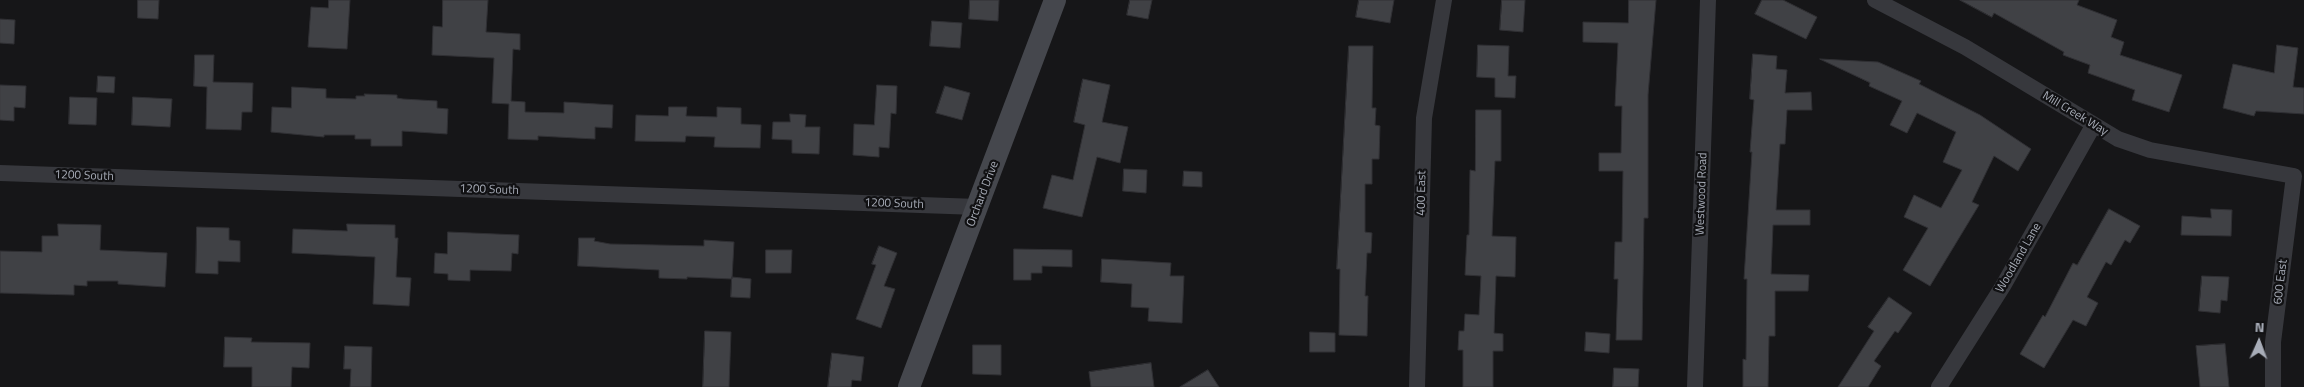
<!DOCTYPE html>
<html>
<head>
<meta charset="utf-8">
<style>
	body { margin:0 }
	#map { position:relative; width:2304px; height:387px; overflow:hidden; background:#161618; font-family:"Titillium Web",sans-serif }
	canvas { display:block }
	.north { position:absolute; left:2234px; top:317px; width:50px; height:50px; -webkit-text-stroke:4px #111113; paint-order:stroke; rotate:2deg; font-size:14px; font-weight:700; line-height:20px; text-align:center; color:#a8adb8 }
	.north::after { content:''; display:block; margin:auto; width:18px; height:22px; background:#a8adb8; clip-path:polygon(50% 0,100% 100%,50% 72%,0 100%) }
</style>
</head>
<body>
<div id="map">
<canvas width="2304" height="387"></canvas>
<div class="north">N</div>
</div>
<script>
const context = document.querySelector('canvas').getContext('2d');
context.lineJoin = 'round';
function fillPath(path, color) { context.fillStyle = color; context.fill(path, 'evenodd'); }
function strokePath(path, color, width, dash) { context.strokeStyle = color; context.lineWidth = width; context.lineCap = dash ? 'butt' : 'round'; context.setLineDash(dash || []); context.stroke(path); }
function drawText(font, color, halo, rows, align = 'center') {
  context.font = font + ' "Titillium Web",sans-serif'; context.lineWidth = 4.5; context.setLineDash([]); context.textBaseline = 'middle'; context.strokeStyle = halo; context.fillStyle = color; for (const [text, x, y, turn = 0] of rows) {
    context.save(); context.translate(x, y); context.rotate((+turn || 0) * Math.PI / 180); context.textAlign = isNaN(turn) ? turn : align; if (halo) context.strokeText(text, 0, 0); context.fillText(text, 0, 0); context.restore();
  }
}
const building = new Path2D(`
	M138,0H159L158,19L138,18Z
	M329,0H350L347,49L308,47L311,7L328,8Z
	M443,0H488L486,32L520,34V50L513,49L511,101L525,102V112L564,113V102L613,105L612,128L595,127V139L538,136V140L508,139L509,104L492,103L494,58L432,55L433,26L442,27Z
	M970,0H999L998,21L969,19Z
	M1130,0H1152L1148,19L1127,15Z
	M1359,0H1394L1390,23L1356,17Z
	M1502,0H1525L1523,32L1500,30Z
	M1629,0H1656L1648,95V218H1644L1642,340H1616L1618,279H1614L1615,242H1622L1623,171H1599V153H1621L1622,106H1615L1618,43L1583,42V22L1628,23Z
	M1762,0H1783L1817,17L1806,39L1755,14Z
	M1960,0H2079L2077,5L2117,20L2111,37L2124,42L2120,55L2182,75L2169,112L2132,100L2135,90L2088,73L2090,65L2063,55L2064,52L1994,13L1992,17Z
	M0,19L15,20L14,44L0,43Z
	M932,21L962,23L960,48L930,46Z
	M1478,45L1509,46L1508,76H1516L1515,98L1495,97V78L1477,77Z
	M2277,45L2298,48L2293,87L2304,88V114L2256,111L2254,116L2223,108L2233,64L2274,73Z
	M1349,46H1373L1372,108H1376L1375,125L1380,126L1379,159H1372V184H1365V232L1372,233L1371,253H1367L1365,296H1368L1367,336L1339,335L1340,269H1337Z
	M1753,54L1777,56L1776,69L1787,70L1785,93L1811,92L1812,110H1787L1785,144H1780L1776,210H1810V225H1773L1771,274L1809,275L1808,291H1775V336H1769L1768,387H1743V359L1746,360L1747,279H1744L1752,152H1750L1754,100L1750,99Z
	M195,55H214L213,82L253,83L252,112H242L241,130L206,129L207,87L194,86Z
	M1820,59L1878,62L1921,81L1919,84L1980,115L2031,149L2018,171L1994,156L1972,202L1979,205L1930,286L1903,270L1928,228L1904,217L1914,195L1941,208L1962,170L1943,162L1956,132L1917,113L1907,133L1890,125L1902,101L1869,86L1870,83Z
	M98,76L115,77L114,93L97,92Z
	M1083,79L1110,85L1102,122L1128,127L1120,163L1097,157L1082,217L1043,208L1052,175L1073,180L1085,125L1074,122Z
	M0,85L26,86L25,108L14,107V121L0,120Z
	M877,85L897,86L896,114L891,113L889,148L879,147V157L853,155L854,124L874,125Z
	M945,86L970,93L962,120L936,113Z
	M292,87L326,89V98L356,99V96H365L364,94L397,95V98L403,99L437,101V108L448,109L447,134L402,131V146H371V139H355V135H324V137L271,132L272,107L291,108Z
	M70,97L97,98L96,125L69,124Z
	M133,97L172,99L170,127L132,125Z
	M669,107H687L686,116L717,117V107L741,108V124L761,125L760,148L714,147L715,137L686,136L685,142L635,141L636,115L668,116Z
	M1476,110H1501V161H1495L1492,236L1516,237L1515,277L1496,276L1494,333L1503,334V351H1493V387H1463V350H1458L1459,331H1464L1465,314L1479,315L1481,276L1465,275L1467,235H1469L1470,170L1475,171Z
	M790,114L806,115L805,127H820L819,154L792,153V140L772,139L773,122H790Z
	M1124,169L1147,170L1146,193L1123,191Z
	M1184,171L1202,172V187L1183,186Z
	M2109,209L2140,226L2130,243L2125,240L2111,265L2106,262L2087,297L2098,303L2086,326L2073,320L2044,368L2020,354L2043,315L2045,317L2073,263L2077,265Z
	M2211,209L2232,210L2231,236L2181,235L2182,216L2211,218Z
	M58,224L101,225L100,250L167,253L165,287L118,284V281H87V286L74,285V295L0,293V251L42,252V236H58Z
	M347,224L395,225V238H398L396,277L411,278L409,306L373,304L375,257L292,253L293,229L347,231Z
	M197,227L229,228V240L240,241V262L218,261V274L196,273Z
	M448,232L519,235L518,254L512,253L511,271L470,270V281L448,280V274L434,273L435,253L447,254Z
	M579,238H595L594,241L610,244L704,246V240L734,242L732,279L687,277V279L659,278V270L578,266Z
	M879,246L897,253L884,286L895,289L881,328L856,319L876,265L872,264Z
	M1014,249L1072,250V267L1042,266V273H1031V280H1014Z
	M766,250H792L791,273H766Z
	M1102,259L1171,263L1170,276H1184L1182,323L1148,321L1149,308L1131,307L1132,284L1101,282Z
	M2202,276L2229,277L2227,301L2221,300L2220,313L2199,311Z
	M732,277L751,279L750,298L731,297Z
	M1889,297L1912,313L1898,333L1895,331L1874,361L1881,366L1868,387H1838L1874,331L1868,327Z
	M705,331L731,332L729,387H703Z
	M1310,332L1335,333V352H1310Z
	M1586,332L1610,334L1609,353L1585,351Z
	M225,337L252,338L251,342L310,343L309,368L292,367L291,387H252V367H224Z
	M2225,344L2229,387H2200L2196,346Z
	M973,345H1001V375L973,374Z
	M345,346L372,347L371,387H350L351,369H344Z
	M832,353L864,357L861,381L852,380L851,387H828Z
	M1151,363L1154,387H1091L1089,372Z
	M1614,368L1639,369L1638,387H1613Z
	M1208,370L1219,387H1180Z`);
const street = new Path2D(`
	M1875,0L1965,47L2118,139L2150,150L2294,176L2273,342V387
	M0,173L978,207
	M1417,387L1424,118L1444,0
	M1695,387L1708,0
	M1939,387L2003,286L2093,126`);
const secondary = new Path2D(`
	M909,387L1055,0`);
const streetNames = [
	["Mill Creek Way",2075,114,31],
	["1200 South",84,176,2],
	["1200 South",489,190,2],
	["400 East",1422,193,-89],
	["Orchard Drive",983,194,-69],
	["Westwood Road",1702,194,-88],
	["1200 South",894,204,2],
	["Woodland Lane",2019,258,-60],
	["600 East",2281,282,-83]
];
fillPath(building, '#404145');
strokePath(building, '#303034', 1);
strokePath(street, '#37383d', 16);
strokePath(secondary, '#45474d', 22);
drawText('12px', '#a8adb8', '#111113', streetNames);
</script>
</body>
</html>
